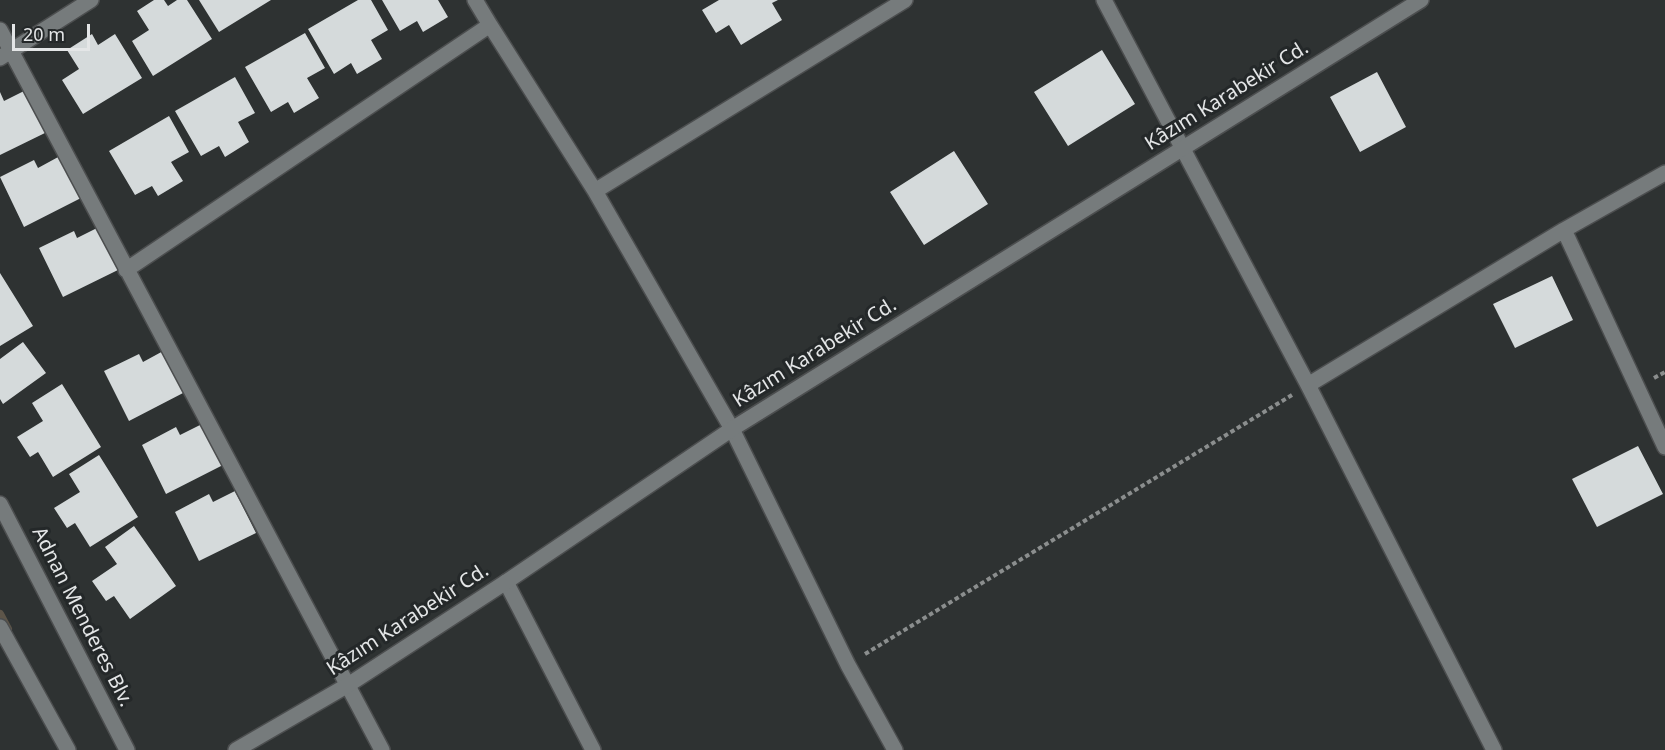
<!DOCTYPE html>
<html>
<head>
<meta charset="utf-8">
<style>
	body { margin:0 }
	#map { position:relative; width:1665px; height:750px; overflow:hidden; background:#2e3232; font-family:"Noto Sans",sans-serif }
	canvas { display:block }
	.scale { position:absolute; left:12px; top:24px; width:78px; height:27px; box-sizing:border-box; border:3px solid #e4e6e7; border-top:0; padding-left:8px; font-size:18px; line-height:21px; white-space:nowrap; color:#e4e6e7; -webkit-text-stroke:4px #242829; paint-order:stroke }
</style>
</head>
<body>
<div id="map">
<canvas width="1665" height="750"></canvas>
<div class="scale">20 m</div>
</div>
<script>
const context = document.querySelector('canvas').getContext('2d');
context.lineJoin = 'round';
function strokePath(path, color, width, dash) { context.strokeStyle = color; context.lineWidth = width; context.lineCap = dash ? 'butt' : 'round'; context.setLineDash(dash || []); context.stroke(path); }
function fillPath(path, color) { context.fillStyle = color; context.fill(path, 'evenodd'); }
function drawText(font, color, halo, rows, align = 'center') {
  context.font = font + ' "Noto Sans",sans-serif'; context.lineWidth = 6; context.setLineDash([]); context.textBaseline = 'middle'; context.strokeStyle = halo; context.fillStyle = color; for (const [text, x, y, turn = 0] of rows) {
    context.save(); context.translate(x, y); context.rotate((+turn || 0) * Math.PI / 180); context.textAlign = isNaN(turn) ? turn : align; if (halo) context.strokeText(text, 0, 0); context.fillText(text, 0, 0); context.restore();
  }
}
const stream = new Path2D(`
	M0,614L8,629`);
const building = new Path2D(`
	M154,0H164L168,6L177,0H187L212,39L153,76L132,41L149,30L137,11Z
	M199,0H271L219,32Z
	M358,0H371L388,30L371,40L382,59L357,74L351,63L334,74L308,29Z
	M382,0H438L448,17L423,32L417,21L400,31Z
	M719,0H778L772,3L782,20L741,45L729,25L716,33L702,10Z
	M305,33L325,68L307,78L319,98L294,113L288,102L271,112L245,67Z
	M92,34L98,45L115,34L142,78L83,114L62,80L79,69L67,50Z
	M1102,50L1135,104L1068,146L1034,92Z
	M1377,72L1406,127L1360,152L1330,97Z
	M235,77L255,113L238,122L249,142L225,157L219,146L201,156L175,111Z
	M26,90L47,132L0,155V92L4,101Z
	M169,116L189,152L171,162L183,181L158,196L152,186L135,195L109,151Z
	M954,151L988,204L924,245L890,192Z
	M60,156L81,198L24,227L0,177L34,160L38,168Z
	M99,227L120,269L63,297L39,248L74,231L77,238Z
	M0,273L33,326L0,346Z
	M1552,276L1573,320L1515,348L1493,304Z
	M23,342L46,373L3,404L0,399V359Z
	M165,350L185,392L129,421L104,371L139,354L143,362Z
	M62,384L101,447L53,477L38,452L30,457L17,437L43,421L32,403Z
	M202,424L223,465L166,494L142,445L176,427L180,435Z
	M1638,446L1663,494L1597,527L1572,479Z
	M99,455L138,517L90,547L75,523L67,528L54,508L80,492L69,474Z
	M235,491L256,533L199,561L175,512L209,494L213,502Z
	M134,526L176,586L130,619L114,596L106,601L92,581L117,564L105,547Z`);
const path = new Path2D(`
	M1654,378L1665,372
	M865,654L1292,395`);
const street = new Path2D(`
	M1104,0L1308,385L1494,750
	M490,25L595,191L732,429L848,665L895,750
	M0,30L382,750
	M0,58L91,0
	M595,191L905,0
	M1564,230L1665,447
	M126,270L490,25L475,0
	M1308,385L1564,230L1665,173
	M0,504L127,750
	M506,582L593,750
	M0,627L68,750`);
const secondary = new Path2D(`
	M236,750L348,685L506,582L732,429L1421,0`);
const streetNames = [
	["Kâzım Karabekir Cd.",1227,96,-32],
	["Kâzım Karabekir Cd.",815,353,-32],
	["Adnan Menderes Blv.",82,617,63],
	["Kâzım Karabekir Cd.",408,620,-33]
];
strokePath(stream, '#5d5549', 8);
fillPath(building, '#d5dadb');
strokePath(street, '#4c4e4f', 18);
strokePath(secondary, '#4c4e4f', 18);
strokePath(path, '#8b8e8e', 4, [4.5, 3]);
strokePath(street, '#767b7c', 15);
strokePath(secondary, '#767b7c', 15);
drawText('20px', '#e4e6e7', '#242829', streetNames);
</script>
</body>
</html>
